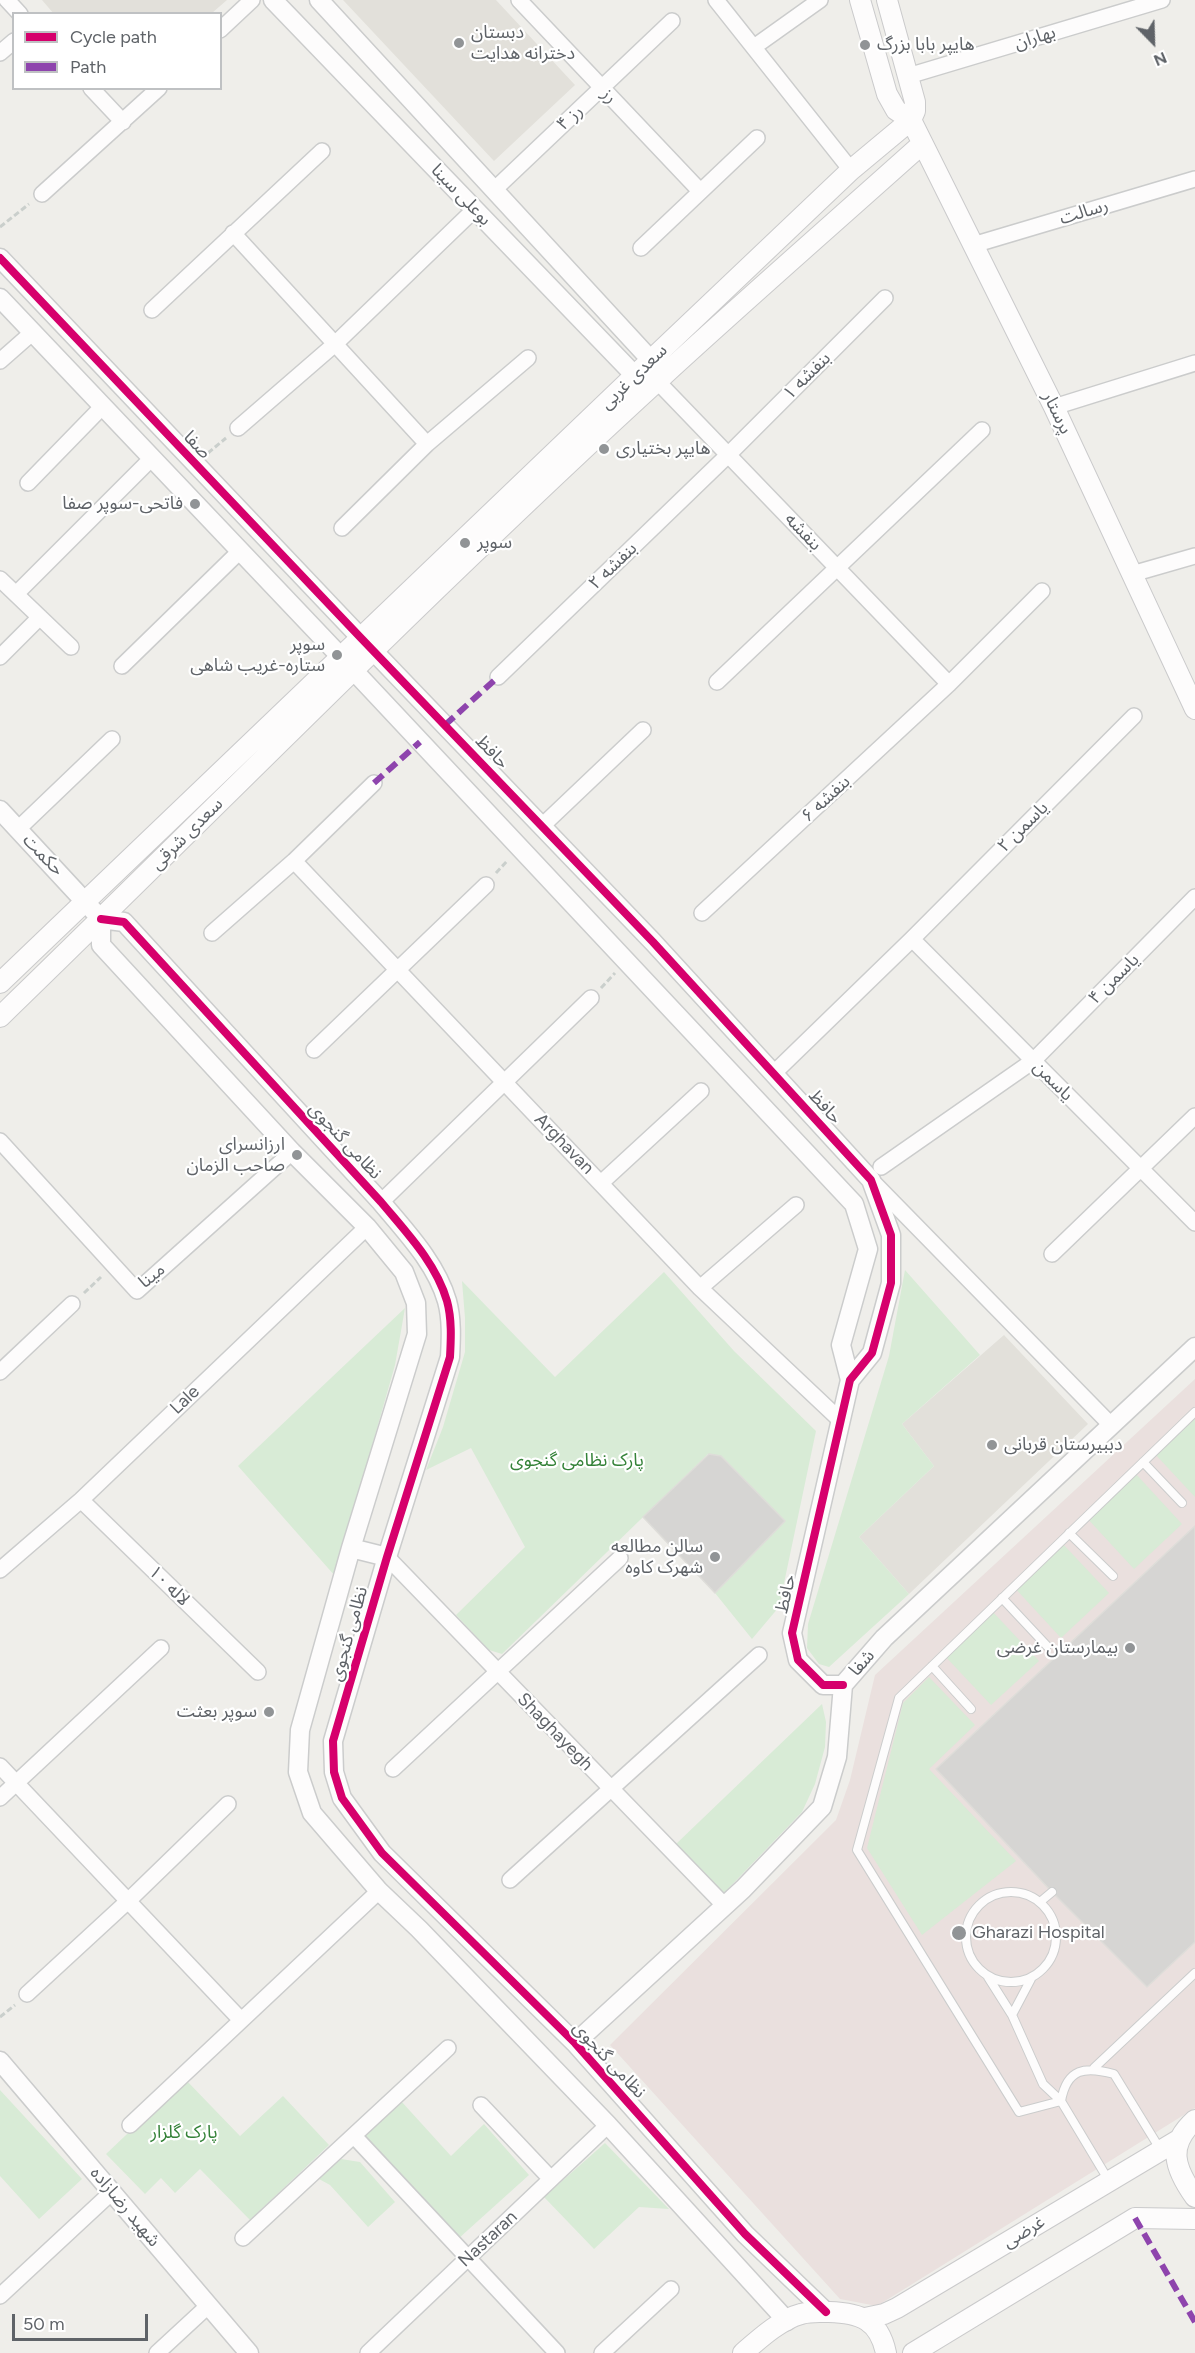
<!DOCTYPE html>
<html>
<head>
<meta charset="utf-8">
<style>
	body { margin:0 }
	#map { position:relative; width:1195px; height:2353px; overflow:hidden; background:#efeeea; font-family:Figtree,sans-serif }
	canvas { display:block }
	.legend { position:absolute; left:12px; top:12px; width:210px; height:78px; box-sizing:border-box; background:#fff; border:2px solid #bfc1c3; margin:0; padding:8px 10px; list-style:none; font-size:18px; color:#5f6368 }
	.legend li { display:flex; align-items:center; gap:12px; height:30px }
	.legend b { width:30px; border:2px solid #bfc1c3 }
	.north { position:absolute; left:1123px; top:12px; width:60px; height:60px; -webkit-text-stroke:4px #fff; paint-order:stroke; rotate:157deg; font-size:16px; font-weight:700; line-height:24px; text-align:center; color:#5f6368 }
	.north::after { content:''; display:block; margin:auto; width:21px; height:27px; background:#5f6368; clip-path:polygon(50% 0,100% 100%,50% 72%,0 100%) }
	.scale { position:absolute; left:12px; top:2314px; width:136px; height:27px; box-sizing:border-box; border:3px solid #5f6368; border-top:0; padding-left:8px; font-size:18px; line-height:21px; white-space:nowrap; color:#5f6368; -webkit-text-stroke:4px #fff; paint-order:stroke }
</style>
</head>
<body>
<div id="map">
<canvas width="1195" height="2353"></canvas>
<ul class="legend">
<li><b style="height:8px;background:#d6006c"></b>Cycle path</li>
<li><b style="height:8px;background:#8e44ad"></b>Path</li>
</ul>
<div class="north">N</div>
<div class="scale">50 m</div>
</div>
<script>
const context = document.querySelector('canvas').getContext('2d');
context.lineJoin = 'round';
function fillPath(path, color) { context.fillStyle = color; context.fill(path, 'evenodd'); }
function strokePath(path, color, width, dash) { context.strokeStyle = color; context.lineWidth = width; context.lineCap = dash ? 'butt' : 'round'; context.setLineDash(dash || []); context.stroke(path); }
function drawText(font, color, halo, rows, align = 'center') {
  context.font = font + ' Figtree,"Noto Sans Arabic",sans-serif'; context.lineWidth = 4.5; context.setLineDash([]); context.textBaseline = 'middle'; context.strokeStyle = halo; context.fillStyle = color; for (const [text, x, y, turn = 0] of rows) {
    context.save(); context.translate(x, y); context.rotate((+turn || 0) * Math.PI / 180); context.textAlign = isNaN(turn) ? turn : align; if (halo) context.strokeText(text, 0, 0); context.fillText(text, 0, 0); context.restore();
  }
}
const education = new Path2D(`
	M42,0H227L212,13L54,14Z
	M343,0H496L575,85L494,161Z
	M1004,1335L1088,1424L909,1594L859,1537L934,1466L902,1424Z`);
const medical = new Path2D(`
	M1195,1379V2108L877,2306L840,2299L610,2045L836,1820L850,1780L875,1675Z`);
const green = new Path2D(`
	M905,1270L980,1355L902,1424L934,1466L859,1537L909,1594L829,1667L819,1664L807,1648L808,1624L889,1356Z
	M664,1272L734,1351L816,1431L779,1607L752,1639L715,1593L721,1456L708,1454L502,1654L489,1650L456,1615L525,1547L471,1448L426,1470L443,1427L465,1352V1318L462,1281L555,1377Z
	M405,1308L395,1365L335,1576L238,1466Z
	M1195,1417V1497L1155,1454Z
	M1135,1473L1182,1524L1134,1569L1086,1517Z
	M1061,1542L1109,1593L1061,1638L1013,1586Z
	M991,1610L1039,1661L991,1705L943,1654Z
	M929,1677L975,1725L929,1769L1016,1861L922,1935L867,1848L903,1703Z
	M822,1704L826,1722L825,1747L815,1784L802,1812L723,1894L676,1844Z
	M185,2079L240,2136L283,2096L329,2145L250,2220L200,2169L175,2193L161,2178L145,2194L106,2154Z
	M0,2090L82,2179L39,2219L0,2176Z
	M401,2101L451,2156L484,2124L529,2175L458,2239L362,2137Z
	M605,2143L669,2209L639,2207L594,2249L544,2197Z
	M341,2159L360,2162L395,2202L368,2227L330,2185L319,2179Z`);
const building = new Path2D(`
	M709,1454L721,1456L785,1521L715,1593L643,1517Z
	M1195,1526V1942L1147,1987L1052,1892L936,1769Z`);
const path = new Path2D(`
	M0,227L29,204
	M208,453L226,438
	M496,873L508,860
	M601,988L615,973
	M84,1293L101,1277
	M0,2017L15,2005`);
const service = new Path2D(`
	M1143,1462L1182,1503
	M1069,1533L1113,1576
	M1002,1598L1047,1646
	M932,1666L971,1709
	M966 1937a45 45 0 1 1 90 0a45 45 0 1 1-90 0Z
	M1040,1902L1052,1892
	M988,1977L1012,2015L1031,1979
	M1012,2015L1043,2084L1061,2101
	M1094,2068L1195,1973
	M1061,2101L1019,2112L857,1850L899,1698L1195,1412
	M1109,2181L1061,2101C1067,2068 1085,2066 1114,2074L1160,2149`);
const minor = new Path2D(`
	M7,0L20,14
	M519,0L700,191
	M716,0L851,170
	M220,30L252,0
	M754,47L820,0
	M0,53L14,41
	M908,76L1162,0
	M91,88L123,122
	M495,189L672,21
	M42,194L159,88
	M233,233L427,444
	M973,245L1195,179
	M641,248L757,138
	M152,310L322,151
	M0,361L33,332
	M657,381L949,684
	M1054,407L1195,363
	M238,428L335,344L475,209
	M28,483L103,406
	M342,528L427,444L528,358
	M1132,574L1195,556
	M0,579L71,647
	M16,594L152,458
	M0,657L40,617
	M122,666L240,551
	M498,677L728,455L885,298
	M717,682L982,430
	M542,826L643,730
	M18,829L112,739
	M294,861L700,1288L841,1421
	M702,913L949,684L1042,591
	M212,933L294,861L374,783
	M912,939L1195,1223
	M314,1050L486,885
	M774,1073L912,939L1134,716
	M0,1141L137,1291L292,1152
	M881,1167L1033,1061L1195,897
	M873,1182L1111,1425
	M601,1183L701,1091
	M381,1202L591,998
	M1052,1254L1195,1116
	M700,1288L796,1205
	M0,1372L72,1304
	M81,1500L258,1672
	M387,1557L724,1905
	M0,1570L81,1500L367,1227
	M0,1766L240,2019
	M393,1769L620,1558
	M0,1798L161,1648
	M510,1880L759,1655
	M27,1994L128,1901L228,1804
	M481,2105L551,2179
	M130,2125L379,1891
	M354,2136L557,2353
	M243,2238L448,2048
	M0,2296L112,2192
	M157,2353L209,2305
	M368,2353L608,2125
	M602,2353L671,2289`);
const tertiary = new Path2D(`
	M273,0L644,385
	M319,0L661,371
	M0,258L360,637L653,942L871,1180L891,1235V1283L872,1353L850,1380L792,1633L798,1660L823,1685H843
	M0,298L340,656L854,1204L868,1249L841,1345L850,1380
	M0,810L101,919
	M101,919L124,922L381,1202C406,1232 436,1263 447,1301C452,1319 451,1339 450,1357L387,1557L333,1741L334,1772L342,1798L382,1853L575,2043L745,2234L826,2312
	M101,919V945L292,1152L367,1227L404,1272L416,1303L417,1334L351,1548L300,1730L298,1772L312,1813L379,1891L419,1929L608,2125L787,2321
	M351,1548L387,1557
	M575,2043L743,1889L822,1807L837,1757L843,1685L884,1638L1195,1347
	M0,2061L249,2353`);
const secondary = new Path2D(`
	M860,0L887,94L896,110L911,120L1054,407L1195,709
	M0,983L651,360L851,170L911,120L915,111V102L887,0
	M0,1017C222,802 437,582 665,374C750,296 836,221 922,144
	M1195,2120C1166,2146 1175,2169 1195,2197
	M865,2318L884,2314L897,2308L1180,2139
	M743,2353C758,2340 781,2319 801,2314C810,2311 819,2312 829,2312C861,2313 879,2320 886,2353
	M913,2353L1135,2218L1195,2219`);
const quiet = new Path2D(`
	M445,725L498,677
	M374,783L420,742
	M1135,2218L1195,2322`);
const cycleway = new Path2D(`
	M0,258L360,637L653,942L871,1180L891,1235V1283L872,1353L850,1380L792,1633L798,1660L823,1685H843
	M101,919L124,922L381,1202C406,1232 436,1263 447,1301C452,1319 451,1339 450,1357L387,1557L333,1741L334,1772L342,1798L382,1853L575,2043L745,2234L826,2312`);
const markers = [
	[459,43,6,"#919496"],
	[865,45,6,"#919496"],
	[604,449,6,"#919496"],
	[195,504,6,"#919496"],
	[465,543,6,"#919496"],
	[337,655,6,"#919496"],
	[297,1155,6,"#919496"],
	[992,1445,6,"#919496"],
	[715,1557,6,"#919496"],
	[1130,1648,6,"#919496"],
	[269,1712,6,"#919496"],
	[959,1933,8,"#919496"]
];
const poiNames = [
	["دبستان",471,33],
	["دخترانه هدایت",471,54],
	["هایپر بابا بزرگ",877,45],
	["هایپر بختیاری",616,449],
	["فاتحی-سوپر صفا",183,504,"right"],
	["سوپر",477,543],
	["سوپر",325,645,"right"],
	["ستاره-غریب شاهی",325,666,"right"],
	["ارزانسرای",285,1145,"right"],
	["صاحب الزمان",285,1166,"right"],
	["دببیرستان قربانی",1004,1445],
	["سالن مطالعه",703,1547,"right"],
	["شهرک کاوه",703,1568,"right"],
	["بیمارستان غرضی",1118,1648,"right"],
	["سوپر بعثت",257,1712,"right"],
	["Gharazi Hospital",972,1933]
];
const streetNames = [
	["بهاران",1035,38,-17],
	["رز",609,96,47],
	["رز ۴",570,118,-43],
	["بوعلی سینا",461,195,46],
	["رسالت",1084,212,-17],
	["بنفشه ۱",807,376,-45],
	["سعدی غربی",634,377,-44],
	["پرستار",1057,413,64],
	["صفا",197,445,46],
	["بنفشه",803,532,46],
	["بنفشه ۲",613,566,-44],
	["حافظ",492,752,46],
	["بنفشه ۶",826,799,-43],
	["یاسمن ۲",1023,827,-45],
	["سعدی شرقی",187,834,-45],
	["حکمت",43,855,46],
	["یاسمن ۴",1114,979,-45],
	["یاسمن",1053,1081,45],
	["حافظ",825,1107,48],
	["نظامی گنجوی",345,1141,47],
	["Arghavan",564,1144,46],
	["مینا",152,1276,-39],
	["Lale",185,1400,-44],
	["لاله ۱۰",169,1586,44],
	["حافظ",786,1594,-77],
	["نظامی گنجوی",349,1634,-74],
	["شفا",862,1663,-49],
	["Shaghayegh",555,1732,46],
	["نظامی گنجوی",609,2060,47],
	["شهید رضازاده",125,2207,50],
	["غرضی",1024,2232,-31],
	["Nastaran",488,2239,-43]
];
const parkNames = [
	["پارک نظامی گنجوی",577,1461],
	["پارک گلزار",184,2133]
];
fillPath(education, '#e2e0da');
fillPath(medical, '#eae0de');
fillPath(green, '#d8ebd6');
fillPath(building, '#d6d5d3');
strokePath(building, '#deddd9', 1.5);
strokePath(service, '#cbcccc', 10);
strokePath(minor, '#cbcccc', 18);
strokePath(tertiary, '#cbcccc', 21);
strokePath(secondary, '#cacacb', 22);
strokePath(path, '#cacfcc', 3, [6, 3]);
strokePath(service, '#fdfcfc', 8);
strokePath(minor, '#fdfcfc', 15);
strokePath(tertiary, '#fdfcfc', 18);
strokePath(secondary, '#fdfcfc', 20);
strokePath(quiet, '#8e44ad', 6, [12, 6]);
strokePath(cycleway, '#d6006c', 8);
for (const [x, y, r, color] of markers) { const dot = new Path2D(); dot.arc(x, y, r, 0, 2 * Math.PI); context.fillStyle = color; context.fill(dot); strokePath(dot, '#fff', 2); }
drawText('18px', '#5f6368', '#fff', poiNames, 'left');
drawText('18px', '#5f6368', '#fff', streetNames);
drawText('18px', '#348238', '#fff', parkNames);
</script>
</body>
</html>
